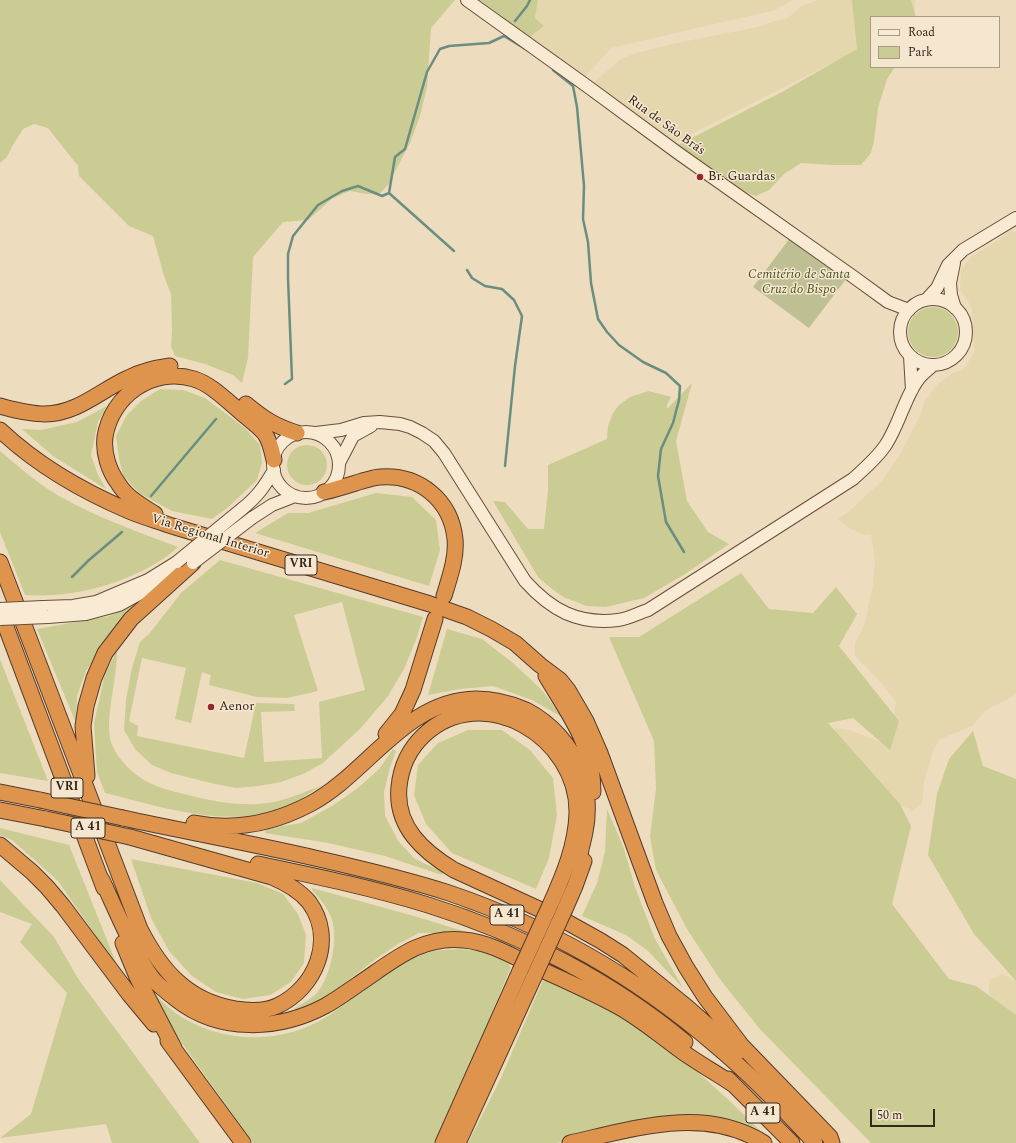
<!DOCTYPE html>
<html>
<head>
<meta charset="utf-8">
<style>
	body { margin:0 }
	#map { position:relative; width:1016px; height:1143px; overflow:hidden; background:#eedcbf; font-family:Spectral,serif }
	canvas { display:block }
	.legend { position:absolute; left:870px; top:16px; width:130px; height:52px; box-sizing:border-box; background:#f5e7cf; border:1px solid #a99a87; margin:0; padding:5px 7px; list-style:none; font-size:12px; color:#36271c }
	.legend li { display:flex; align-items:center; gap:8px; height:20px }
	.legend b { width:20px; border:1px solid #a99a87 }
	.scale { position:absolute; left:870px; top:1109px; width:65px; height:18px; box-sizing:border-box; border:2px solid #36271c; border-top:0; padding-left:5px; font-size:12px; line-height:14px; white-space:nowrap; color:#36271c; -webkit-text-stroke:3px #f5e7cf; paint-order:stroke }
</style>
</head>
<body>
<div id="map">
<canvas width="1016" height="1143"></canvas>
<ul class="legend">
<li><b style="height:5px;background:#f9ead3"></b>Road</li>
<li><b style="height:11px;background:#cacc94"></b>Park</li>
</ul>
<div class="scale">50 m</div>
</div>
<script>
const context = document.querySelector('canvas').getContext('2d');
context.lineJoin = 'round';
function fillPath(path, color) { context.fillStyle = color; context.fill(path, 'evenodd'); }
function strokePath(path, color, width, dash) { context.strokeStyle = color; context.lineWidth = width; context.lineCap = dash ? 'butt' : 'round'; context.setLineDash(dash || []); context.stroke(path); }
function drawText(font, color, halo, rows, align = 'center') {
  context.font = font + ' Spectral,serif'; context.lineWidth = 3; context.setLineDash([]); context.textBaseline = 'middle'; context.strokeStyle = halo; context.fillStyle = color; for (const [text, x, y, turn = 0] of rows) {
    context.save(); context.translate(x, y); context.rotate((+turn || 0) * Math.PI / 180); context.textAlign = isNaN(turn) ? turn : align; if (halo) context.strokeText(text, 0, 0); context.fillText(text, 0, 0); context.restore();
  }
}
const farmland = new Path2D(`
	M538,0H792L775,10L611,48L585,77L530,37L544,26L535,18Z
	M818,0H916L913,17H871V43L676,142L593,83L621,59L636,53L682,42L758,27L771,22L787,19L800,7Z
	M1011,230L1016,233V694L985,711L972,726L940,739L933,750L924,783L922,803L912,811L895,802L826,741L836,728L849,730L880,742L891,736L896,702L884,686L855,655V643L865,623L873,585L875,560L871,534L864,535L851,529L838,519L846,514L883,480L901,453L921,414L924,402L938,384L953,373L963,370L974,353L972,308L960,289L961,270L972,256L996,242Z
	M1002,974L1016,981V1034L989,993V980Z`);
const green = new Path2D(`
	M0,0H455L431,28L427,87L420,116L410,143L388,185L380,193L367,194L350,191L333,198L308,220L283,222L253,257L248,358L242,383L233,375L205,364L175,356L171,346L172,331L171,294L164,276L153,236L129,226L79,176L78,166L48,128L34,124L23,129L13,145L7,157L0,163Z
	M480,0H538L535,18L544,26L530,37Z
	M852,0H911L916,17H871V67H895L887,79L878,108L874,141L871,153L861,165H833L801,163L784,174L769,190L756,196L741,191L678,145L782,92L857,49Z
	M908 332a25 25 0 1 1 50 0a25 25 0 1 1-50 0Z
	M692,383L676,441L687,501L708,532L729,544L685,574L644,598L606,607L586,606L574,601L565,598L552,589L538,577L493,501L505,502L528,529H544L548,490V465L607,439L608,426L613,413L619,405L630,397L649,391L671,397L667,405V409Z
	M160,389L183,390L205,398L245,428L260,445L262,462L257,480L227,508L212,519L172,511L139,493L123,475L119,458L116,436L127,415L141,401Z
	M107,406L98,422L91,455L98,475L106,489L53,456L22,429L41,430L77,422Z
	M287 465a20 20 0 1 1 40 0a20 20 0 1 1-40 0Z
	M0,451C19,467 37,483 59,496C96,517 138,532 178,547C172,552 165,558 158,562C119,586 71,598 25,595L0,532Z
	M376,493L412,497L436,520L440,550L429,586L255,533L288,513H308Z
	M220,560L423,617L417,637L404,669L388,696L360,729L323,763L303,774L281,782L259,786L236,788L215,784L171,773L152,765L135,749L124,730L126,700L132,668L140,642L149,634L181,593ZM342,602L365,690L319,702L322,758L264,762L261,712L295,711L294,704L256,703L244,758L137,736L138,726L129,721L142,658L186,668L175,719L191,723L202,672L211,675L209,685L257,697L287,698L318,691L294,615Z
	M741,573L769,609L813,613L836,587L857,614L839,646L899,721L890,750L853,718L828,723L900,804L911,826L892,904L949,979L976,986L1016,1015V1143H871L759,1028L719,978L687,929L656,870L650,837L656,789L654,741L609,637H639Z
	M139,602L113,629L86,671L77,696L76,723L37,629L109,616Z
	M447,629L482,639L513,663L541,689L562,717L532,700L493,686L460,689L428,695Z
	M117,651C117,659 116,667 115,675C113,695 104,729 113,747C119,760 132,773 144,780C156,787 171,791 184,794C212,801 239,807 268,803C287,800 305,792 323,785C311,792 298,801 286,807C230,830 161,807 105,793L97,772L94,723L105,674Z
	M0,659L48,781L0,773Z
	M468,730H502L530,750L553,778L557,815L549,858L536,889L452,853L426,824L414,795L418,765L438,743Z
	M973,731L983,766L1016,779V981L974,934L928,855L937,794L949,759Z
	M393,749L396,751L390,767L384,792L385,816L399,842L415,859L443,872L442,875L385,856L328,843L265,833L266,829L301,823L332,806L358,788L379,769Z
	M607,809L623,846L635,887L655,939L683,988L648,951L626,935L582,916L597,883L605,852Z
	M0,828L69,845L119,970L117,971L99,940L58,881L12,840L0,835Z
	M131,859L257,883L283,894L298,914L306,935L304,963L291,982L270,995L243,999L216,992L192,976L169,951L151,918Z
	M0,880L54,937L79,980L200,1143H112L106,1124L0,1138L31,1114L67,993L20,942L32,924L0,912Z
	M312,888L414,916L473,934L472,936L444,933H419L398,944L376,959L338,988L314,1003L296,1011L294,1009C301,1004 311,999 317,993C331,976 339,938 331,917C327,907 319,898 312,890Z
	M460,949L480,951L511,962L509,966L511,967L483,1034L434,1143H253L167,1022L148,986C156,995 164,1004 174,1012C219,1044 281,1046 328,1016C360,995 390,966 427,953C438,949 449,950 460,949Z
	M544,978C581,996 617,1014 651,1036C693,1065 732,1102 767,1138L642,1123L556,1143H468L500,1080Z`);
const cemetery = new Path2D(`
	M790,238L846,279L809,328L753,287Z`);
const stream = new Path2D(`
	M515,21L527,6L530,0
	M553,70L573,86L577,107L584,186L583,219L588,242L591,283L598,319L607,332L619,345L643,362L666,373L680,386L679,400L673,423L661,449L658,476L666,522L684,552
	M454,251L389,193L395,157L405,149L427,72L440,49L449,46L489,43L504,36L527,50
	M467,270L472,278L485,286L502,289L514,300L522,316L515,366L505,466
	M285,384L292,379L288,278V254L293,236L318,205L342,191L358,186L382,196L389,193
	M151,496L216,419
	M72,577L89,560L122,532`);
const secondary = new Path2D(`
	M467,0L587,86L678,153L855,278L888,302L909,310
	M954,263L950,283L951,295L955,308
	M900 332a33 33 0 1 1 66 0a33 33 0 1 1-66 0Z
	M926,300L937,288L948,265L963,250L1016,218
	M910,356L912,390
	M273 465a33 33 0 1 1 66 0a33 33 0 1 1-66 0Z
	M316,433L341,430L364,423L380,422L400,424L410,427L422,433L434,441L444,453L525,581C551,610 578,625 618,620C628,619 638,613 648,610L853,479C864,469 876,459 885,446C899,426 906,392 922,375C925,372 929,369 933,365
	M339,463L353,436L371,426
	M242,509C258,496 264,487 274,470
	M252,518L272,505L295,496
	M43,607L73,606L96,602L148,580L177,562
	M48,617L86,614L119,605L172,576`);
const motorway = new Path2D(`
	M246,404C264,419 275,426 297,433
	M0,406C15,410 29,414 45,414C77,414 101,390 128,378C142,371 155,368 170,366
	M0,430C37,465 82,491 129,511C143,517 158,521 172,526L430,604L467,617L491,629L515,643L540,665L560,680L568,690L586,721L600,753L655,903L669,936L686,967L705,997L742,1046L830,1137L832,1143
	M324,492C337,489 349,485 362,481C368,480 374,477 380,477C419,474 451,500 455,539C457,558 449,579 444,596
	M155,514C141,505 126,497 118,483C109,471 103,453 105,437C111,396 153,366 194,379C210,384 223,397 236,408C243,415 259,426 265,434C270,441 272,451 274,460
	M0,562L140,929C161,970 187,1001 235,1009C249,1011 264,1012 277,1006C316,988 336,939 309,902C299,890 286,883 272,877L130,837
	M0,611L104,888
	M546,676C569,715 593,744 593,792
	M386,734L402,714L413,690L435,619
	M87,776L83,726L86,706L94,678L105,653L131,619L193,563
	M0,792L40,800
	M0,810L46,819
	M123,818C188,832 254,844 319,859C363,869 406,879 449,893C546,926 636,977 714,1044C750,1074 783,1108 815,1143
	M194,823C234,831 274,823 310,804C367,774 405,700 476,699C493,699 510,703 526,710C551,723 571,745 581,772C588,790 589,813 585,832C582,848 578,853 581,870
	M0,845L32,872L47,887L63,906L129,994L154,1024
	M258,864C315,876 373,888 428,905C519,933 612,981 685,1042
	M102,880C116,910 133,952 153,979C160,987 168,993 176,999C219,1033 278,1031 325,1006C336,1000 347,992 357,985C392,962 420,935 464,940C487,942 509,954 529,964C559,978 590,991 619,1007C639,1018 658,1034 676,1047C694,1061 715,1072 734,1085
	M551,903C564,874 576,845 577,813C578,737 483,680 424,735C409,749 401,766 399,787C395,827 424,852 454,870L565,921L601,941L623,955L687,1007L738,1052
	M565,909L575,886L584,861
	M123,943L137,977L174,1048
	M168,1041L243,1143
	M728,1079L792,1143
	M443,1143L520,971
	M458,1143L534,977
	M570,1143C633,1129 704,1105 764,1143`);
const secondaryBridge = new Path2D(`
	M177,562L242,509
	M193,563L252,518
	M0,609L43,607
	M0,619L48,617`);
const motorwayBridge = new Path2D(`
	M40,800L123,818
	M46,819L130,837
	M520,971L551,903
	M534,977L565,909`);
const markers = [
	[700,177,4,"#962731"],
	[211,707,4,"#962731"]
];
const shields = [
	[301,565,32],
	[67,788,32],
	[88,828,34],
	[507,915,34],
	[763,1113,34]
];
const shieldNames = [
	["VRI",301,565],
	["VRI",67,788],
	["A 41",88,828],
	["A 41",507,915],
	["A 41",763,1113]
];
const streetNames = [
	["Rua de São Brás",666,126,36],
	["Via Regional Interior",210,537,17]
];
const poiNames = [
	["Br. Guardas",708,177],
	["Aenor",219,707]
];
const parkNames = [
	["Cemitério de Santa",799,275],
	["Cruz do Bispo",799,290]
];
fillPath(farmland, '#e4d6ad');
fillPath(green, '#cacc94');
fillPath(cemetery, '#bec093');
strokePath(stream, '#6a8e82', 2.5);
strokePath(secondary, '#684e3b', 14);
strokePath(motorway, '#543c2c', 17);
strokePath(secondary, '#f9ead3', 12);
strokePath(motorway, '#df944e', 15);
strokePath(secondaryBridge, '#684e3b', 14, []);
strokePath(motorwayBridge, '#543c2c', 17, []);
strokePath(secondaryBridge, '#f9ead3', 12);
strokePath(motorwayBridge, '#df944e', 15);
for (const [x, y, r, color] of markers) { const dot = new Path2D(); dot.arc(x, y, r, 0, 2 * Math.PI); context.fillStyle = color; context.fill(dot); strokePath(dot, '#f5e7cf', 1.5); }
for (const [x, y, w] of shields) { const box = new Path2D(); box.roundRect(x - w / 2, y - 10, w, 20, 3); context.fillStyle = '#f5e7cf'; context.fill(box); strokePath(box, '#36271c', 1); }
drawText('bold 12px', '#36271c', null, shieldNames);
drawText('13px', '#36271c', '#f5e7cf', streetNames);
drawText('13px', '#36271c', '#f5e7cf', poiNames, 'left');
drawText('italic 13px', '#4b5323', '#f5e7cf', parkNames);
</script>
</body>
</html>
